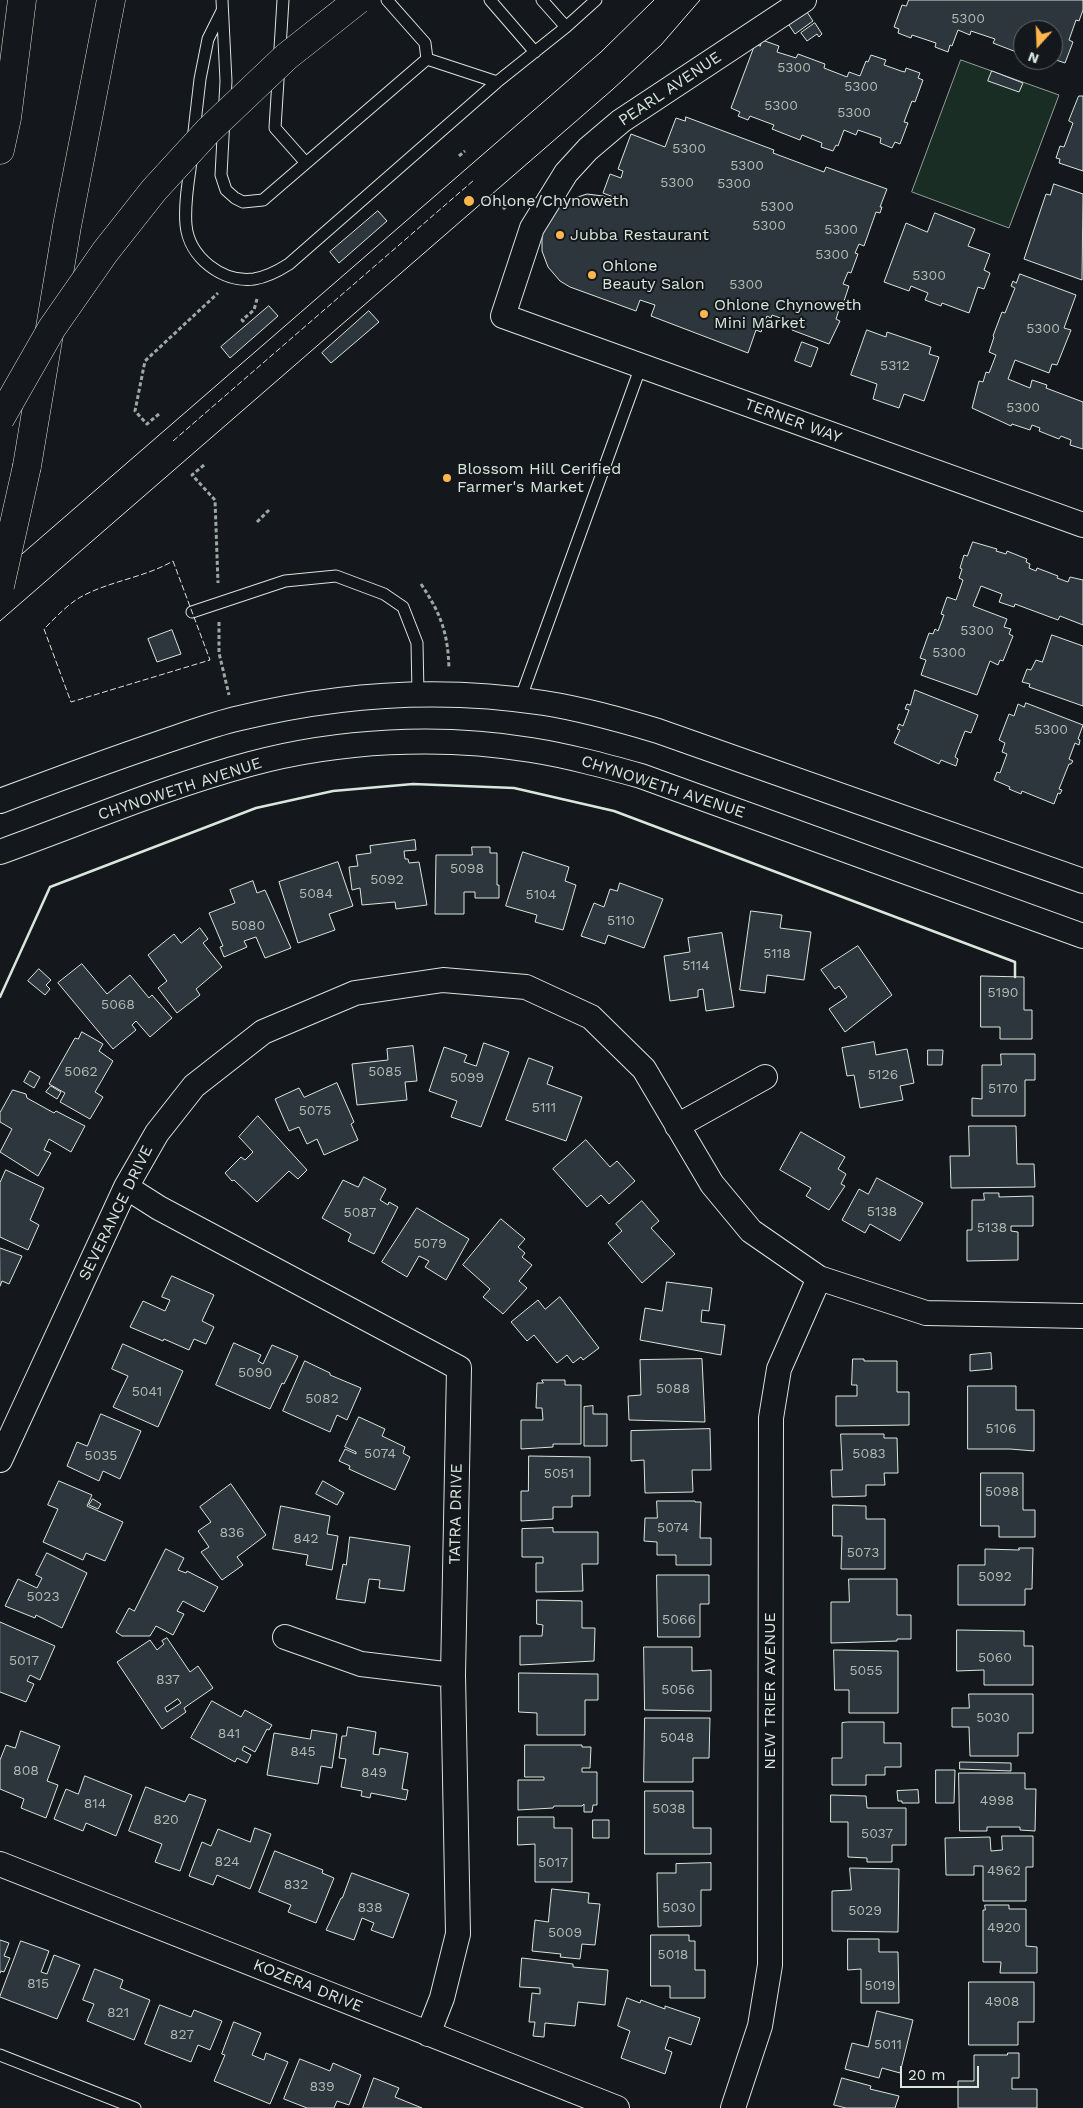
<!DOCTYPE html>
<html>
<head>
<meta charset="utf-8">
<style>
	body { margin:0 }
	#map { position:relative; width:1083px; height:2108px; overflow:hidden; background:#14181c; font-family:"Work Sans",sans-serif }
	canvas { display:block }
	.north { position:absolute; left:1013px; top:20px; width:50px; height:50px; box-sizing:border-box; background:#14181c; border:1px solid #626a69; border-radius:50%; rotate:200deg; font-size:14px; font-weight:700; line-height:20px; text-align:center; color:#d8e6dc }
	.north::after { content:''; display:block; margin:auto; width:18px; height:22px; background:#ffb74d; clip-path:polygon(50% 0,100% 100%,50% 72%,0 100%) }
	.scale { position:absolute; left:900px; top:2066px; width:79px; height:22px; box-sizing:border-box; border:2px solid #d8e6dc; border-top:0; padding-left:6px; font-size:15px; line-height:18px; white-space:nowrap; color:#d8e6dc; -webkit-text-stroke:4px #14181c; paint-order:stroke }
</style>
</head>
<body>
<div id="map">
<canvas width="1083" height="2108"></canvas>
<div class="north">N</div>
<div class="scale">20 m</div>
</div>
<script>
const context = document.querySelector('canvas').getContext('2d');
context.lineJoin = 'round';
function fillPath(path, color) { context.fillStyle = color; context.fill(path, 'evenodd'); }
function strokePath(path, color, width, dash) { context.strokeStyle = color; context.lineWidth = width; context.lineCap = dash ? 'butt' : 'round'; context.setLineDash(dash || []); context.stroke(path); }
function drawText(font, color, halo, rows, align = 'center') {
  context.font = font + ' "Work Sans",sans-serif'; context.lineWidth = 4; context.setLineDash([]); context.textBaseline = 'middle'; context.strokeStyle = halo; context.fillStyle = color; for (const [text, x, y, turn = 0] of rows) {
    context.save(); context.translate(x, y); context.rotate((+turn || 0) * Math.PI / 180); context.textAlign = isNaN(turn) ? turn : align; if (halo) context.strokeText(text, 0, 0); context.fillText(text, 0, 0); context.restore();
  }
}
const green = new Path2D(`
	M961,60L1059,95L1009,228L912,192Z`);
const building = new Path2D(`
	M909,0H1083V10L1079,21L1076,20L1069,40L1073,42L1065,63L1053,59V30H1023V47H1021L1019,53L993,43L995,39L971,31L970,35L958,30L952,46L950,45L948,52L935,47L936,43L912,35L911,38L898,33L899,29L894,27L902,5L906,6Z
	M807,12L813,21L795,34L789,25Z
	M815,23L822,34L819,37L817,34L807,41L801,33Z
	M762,40L779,46L777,52L793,57L796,58L798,54L825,64L824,68L847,77L849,72L860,76L866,61L868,62L871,55L886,60L884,65L901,71L905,72L906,68L920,73L918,78L923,80L915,102L912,101L904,122L908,123L900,144L895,142L892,148L880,143L881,138L858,130L856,135L844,130L838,146L836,145L833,151L821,147L822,143L802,135L800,140L772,129L774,125L750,116L748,120L738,116L740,112L731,108L755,44L760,46Z
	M992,71L1023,83L1019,92L988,81Z
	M1079,96H1083V171L1059,163L1060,159L1056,158L1060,146L1064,147L1073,123L1069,121Z
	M686,117L774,150L773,153L824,172L826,167L887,189L880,207H882L880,213L876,212L864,246L859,244L855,253L858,254L851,273L848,272L843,284L849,286L843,304L845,305L843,311L839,310L836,319L840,321L829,344L792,330L794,323L772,315L771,318L767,316L761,332L756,330L748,353L651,316L655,305L640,300L636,311L570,287L560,281L548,267L542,251V235L543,230L559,206L568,200L587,194L603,196L615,201L616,198L603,193L610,174L621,178L623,171L618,169L631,134L665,147L676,118L685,121Z
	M1054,184L1083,194L1082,280L1024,259L1046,194L1050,195Z
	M378,211L387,221L339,263L330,252Z
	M935,213L975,229L968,246L990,254L984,270L990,273L984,289L978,287L969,313L942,303L941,306L925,300L928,293L911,286L909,291L884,282L906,223L927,232Z
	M1020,274L1076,295L1064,328L1071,330L1057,365L1052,364L1049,373L1015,360L1008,379L1030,388L1032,380L1047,385L1046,388L1083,402V449L1070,445L1071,440L1061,436L1059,439L1039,431L1040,428L1032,425L1030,430L1012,424L1011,426L972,408L979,381L983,382L986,372L989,373L996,355L989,352L994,337L993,336L1002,312L1005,313L1015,288L1011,286L1013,281L1016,283Z
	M269,306L278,316L230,358L221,347Z
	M369,311L379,322L331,363L322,353Z
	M867,330L886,337L887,332L931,347L929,354L939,357L924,401L904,394L899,408L873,399L877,384L851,375Z
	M802,342L818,348L811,367L795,361Z
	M973,542L997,549L996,551L1006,554L1007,551L1027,559L1026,562L1030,564L1029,568L1036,571L1037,568L1058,576L1057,578L1068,582L1070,577L1083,580V625L1060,616L1058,620L1015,604L1014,607L999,602L1002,594L981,586L973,606L1007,619L1004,627L1011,629L1009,634L1013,636L1003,661L1000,660L998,665L990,661L977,695L921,675L926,660L920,658L929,633L933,634L935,629L938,631L944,615L941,614L947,597L956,600L963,580L959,578L962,569L960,568L964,555L967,556Z
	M172,630L181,654L157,662L148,639Z
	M1052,635L1083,646V706L1029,687L1030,684L1022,682L1027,669L1031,670L1036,660L1042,662Z
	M915,690L978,715L971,733L965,731L955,757L958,759L956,766L941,760L939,764L894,743L900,730L897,729L899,724L903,726L909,710L905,709L907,704L910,705Z
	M1026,703L1083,725L1078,739L1080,740L1079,745L1075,743L1069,759L1073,761L1071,764H1069L1059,789L1062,790L1060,794L1058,793L1054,804L1022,791L1021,794L1009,789L1010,787L994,780L997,772L1000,773L1007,754L1002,752L1005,743L999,740L1009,714L1014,716L1018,704L1024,707Z
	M415,840L416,850L404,851L405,859H408L409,863L419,862L427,905L396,909L395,902L362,905L360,888L352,890L349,867L358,866L356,855L371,853L370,846Z
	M472,847H490V853H497V885H499V898H475V892H464V914H435L436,855H472Z
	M523,852L569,867L565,881L576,885L563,930L535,922L537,915L506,906Z
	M338,862L353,906L329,914L335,930L298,943L279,882Z
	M253,881L257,893L265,890L291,948L265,958L256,937L244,941L247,947L224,957L220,947L223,946L209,913L235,903L230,890Z
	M620,883L663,899L644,948L608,935L605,944L581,936L594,903L604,907L610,889L617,891Z
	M751,911L782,915L780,928L811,932L804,980L767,975L765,993L740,990Z
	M200,928L208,939L203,943L222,967L196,989L200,995L177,1013L158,988L167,981L148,955L174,934L181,943Z
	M722,933L734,1007L706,1011L703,989L698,990V997L670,1001L664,956L690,952L688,938Z
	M858,946L892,995L845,1032L829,1009L847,997L839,986L835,989L821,970Z
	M82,964L107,994L130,975L149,998L152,995L172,1018L150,1037L136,1021L132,1025L136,1030L113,1049L58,983Z
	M39,969L51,980L46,985L50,989L45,995L28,981Z
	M981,976L1024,977V1010H1032V1039H1000V1027H981Z
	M82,1032L103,1044L99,1051L113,1061L95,1092L103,1097L90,1119L60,1102L65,1093L49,1084L75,1038L78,1039Z
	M874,1042L876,1055L907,1049L914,1083L900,1086L903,1100L860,1108L854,1075L847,1076L842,1048Z
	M484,1043L509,1052L481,1127L451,1117L457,1101L429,1091L444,1047L467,1055L464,1062L476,1066Z
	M413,1046L417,1081L405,1082L407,1100L357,1105L352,1064L388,1060L387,1049Z
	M928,1050H943L942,1065H928Z
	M1001,1054H1035V1080H1025V1116H972V1098L982,1099V1065H1001Z
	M529,1058L553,1067L547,1084L582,1097L566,1141L506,1120Z
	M30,1071L40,1077L34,1088L24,1082Z
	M337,1083L354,1122L351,1124L358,1140L324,1155L317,1139L307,1144L299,1127L289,1131L275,1099L299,1088L304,1097Z
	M51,1086L61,1092L57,1099L46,1092Z
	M13,1090L26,1094L27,1098L54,1113L56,1111L85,1126L71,1152L49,1139L44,1150L51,1153L38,1176L0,1152L12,1129L0,1122V1113Z
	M258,1116L307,1170L298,1179L289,1171L257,1202L234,1180L232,1181L225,1173L241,1157L245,1160L253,1152L239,1137Z
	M969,1126H1016L1017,1164H1034L1035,1187L951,1188L950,1156H969Z
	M801,1132L845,1157L838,1169L846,1174L841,1184L845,1186L829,1210L806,1196L811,1188L780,1170Z
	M586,1140L610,1167L617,1161L635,1181L609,1204L601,1195L587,1207L553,1169Z
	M6,1170L44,1188L30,1220L39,1225L28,1250L0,1237V1183Z
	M364,1177L386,1189L380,1200L388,1205L389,1202L398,1207L374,1254L348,1241L351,1234L322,1218L343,1180L358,1187Z
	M877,1178L923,1203L900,1241L870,1224L865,1233L842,1220L859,1189L868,1194Z
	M984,1193H999V1197L1033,1196V1226H1011V1231L1018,1232V1260L967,1261V1230H972V1200H984Z
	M642,1201L659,1221L651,1228L675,1254L642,1283L608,1243L622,1231L616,1224Z
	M417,1208L469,1239L446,1280L425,1267L429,1261L419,1256L407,1277L382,1262Z
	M501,1219L525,1239L518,1247L525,1253L522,1257L532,1265L519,1281L527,1288L503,1314L483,1297L490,1289L463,1265Z
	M0,1248L22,1256L9,1284L2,1281L0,1286Z
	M172,1276L214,1295L202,1321L214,1327L206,1344L194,1339L189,1350L164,1339L163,1341L130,1327L143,1301L165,1311L170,1300L162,1297Z
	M667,1282L712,1288L709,1311L702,1310L701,1322L725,1325L721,1355L640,1340L645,1308L662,1311Z
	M560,1297L599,1348L583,1360L581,1357L573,1363L567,1355L557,1363L534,1335L527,1341L511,1322L538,1300L545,1309Z
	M234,1343L261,1355L258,1361L263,1364L272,1345L298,1356L284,1384L282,1383L270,1409L216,1385Z
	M123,1344L183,1371L158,1427L113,1407L128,1376L112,1369Z
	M991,1353L992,1369L970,1371V1355Z
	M702,1359L705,1422L629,1420L628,1396L641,1395L640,1360Z
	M853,1359H864V1361H897V1392H909V1425L836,1426V1396H857V1385H852Z
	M305,1361L330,1373V1375L361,1388L347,1420L337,1415L330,1432L283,1411Z
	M542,1380H565V1385H581V1444H553V1447L521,1449V1420H543L542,1408H536L537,1383H543Z
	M968,1386H1016V1410H1034V1451L1010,1449H968Z
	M593,1406V1414H607V1446H584V1407Z
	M101,1414L141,1431L120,1479L103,1471L99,1481L67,1466L77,1442L87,1446Z
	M359,1417L385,1429L382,1436L405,1447L403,1453L410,1457L395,1490L349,1469L350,1466L339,1461L345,1449L356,1454V1452L345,1447Z
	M710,1429L711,1470H692L693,1492L645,1493L644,1460L631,1461V1431Z
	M841,1434H884V1438H897L898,1473H884L885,1485H866V1496L832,1497L831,1470H842Z
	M529,1456L590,1457V1496H572V1507H553V1519L521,1521V1491H528Z
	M981,1473H1023V1510H1035V1537H999V1526H981Z
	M59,1481L92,1495L87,1506L123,1522L105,1561L86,1553L83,1560L43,1542L58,1509L48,1505Z
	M323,1481L344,1493L337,1505L316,1494Z
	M231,1484L266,1535L237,1557L243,1565L222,1580L201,1552L209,1547L198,1531L211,1522L200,1507Z
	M93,1499L101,1504L98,1509L89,1505Z
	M657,1501H695V1502H701L700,1538H711V1565H676V1555H657V1542L644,1541L645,1518H657Z
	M833,1505L866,1506V1519H885V1569H841L842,1536H833Z
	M281,1506L330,1516L327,1534L338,1536L332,1570L306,1565L308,1555L273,1549Z
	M553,1528V1532H598V1564H582L583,1591L536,1592V1563H543V1557H522V1529Z
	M350,1537L410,1546L404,1591L379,1588L380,1580L369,1579L365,1603L336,1599L343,1564L346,1565Z
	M1019,1548H1033L1032,1589H1025V1605H958V1565H985V1549L1019,1550Z
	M166,1549L184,1558L178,1570L186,1573L187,1571L218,1587L204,1612L183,1601L177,1611L184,1614L173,1635L156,1626L150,1636H122L116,1632L129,1608L134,1611Z
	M47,1553L87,1573L62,1628L36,1615L35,1618L5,1606L18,1579L37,1588L42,1578L36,1575Z
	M657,1575H709V1604H700V1637H658Z
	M849,1579H897V1615H911V1639H897V1641L831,1643V1602H849Z
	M537,1600L582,1601V1628H595L594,1661L520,1665V1636H542L543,1625L537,1624Z
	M0,1622L55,1646L40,1680L30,1675L27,1681L34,1684L26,1702L0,1692Z
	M957,1630L1024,1631V1646H1033V1685H984V1670L957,1671Z
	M167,1638L190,1672L198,1666L213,1688L184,1708L186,1712L162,1729L117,1662L150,1640L157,1650L164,1644L162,1641ZM178,1699L181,1703L167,1712L165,1708Z
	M644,1647H692V1671L711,1670V1711L645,1710Z
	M834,1650L898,1651V1713H849V1690H835Z
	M519,1673L598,1674V1700H585V1735H537V1713L519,1712Z
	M969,1694H1033V1733H1018V1756H970L969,1727H952V1708H969Z
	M212,1701L241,1717L245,1710L272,1725L269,1730L267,1729L255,1752L244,1746L242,1750L251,1755L247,1763L237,1758L235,1762L191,1738Z
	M645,1718H710L709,1758H693V1782H644Z
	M848,1722H884V1743H901V1767H885V1775H866V1785H832V1758H842V1723Z
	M348,1727L376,1732L373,1754L379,1755L380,1748L408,1753L402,1789L408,1790L406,1800L371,1793L370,1798L361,1796L362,1791L341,1787L346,1759L339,1758L342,1736H346Z
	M312,1730L337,1734L332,1768L321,1766L318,1784L267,1775L274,1733L310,1739Z
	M21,1731L60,1746L47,1781L58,1785L46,1818L21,1808L24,1799L0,1789V1760L6,1745L15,1748Z
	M525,1745H582V1747H591L590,1768H582V1772H597V1805H593L592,1812H584V1804L582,1806H554L553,1808L518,1810V1780H544V1777H525Z
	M960,1762L1011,1763V1771L960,1769Z
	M936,1770H955L954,1803H936Z
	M959,1773H1025V1789H1036L1035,1831L1020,1830V1827H987V1831H960Z
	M85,1776L132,1795L116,1836L86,1823L83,1831L54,1819L66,1789L78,1794Z
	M146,1787L185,1802L189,1794L206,1800L180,1871L155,1862L162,1844L129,1831Z
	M918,1790L919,1803H902V1801H898L897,1791Z
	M645,1791H693V1828H711V1854H645Z
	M831,1795L866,1796L867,1808H906V1845H892V1862H867V1858L848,1857V1822H831Z
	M518,1817H554V1828H572V1882H535V1844L518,1845Z
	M593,1820H609V1838H593Z
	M255,1828L271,1834L250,1889L217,1875L213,1885L189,1876L202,1842L211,1846L218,1829L250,1842Z
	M1002,1836H1033V1867H1026V1901H983V1866H974V1875H946L945,1838L990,1837L991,1851L1002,1850Z
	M275,1851L323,1870L322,1873L334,1878L316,1923L288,1912L291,1905L259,1892Z
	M711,1863V1890H701V1926L658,1927L657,1873H676V1864Z
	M850,1868L899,1869L898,1932L832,1931V1891L851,1890Z
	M352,1873L409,1894L393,1938L371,1930L374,1923L362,1918L354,1940L326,1930L341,1898H342Z
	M552,1889L589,1893L588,1903L600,1904L595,1945L582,1944L580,1959L560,1957L561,1954L532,1951L535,1920L548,1922Z
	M985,1905H1009V1909H1026V1946L1037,1947V1973H1000L1001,1962H983V1910H985Z
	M651,1935H689V1941H695V1970H705V1998H670V1986H651Z
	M848,1939H879V1952H898L899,2003H861V1969L848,1970Z
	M0,1940L9,1943L4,1956L10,1958L4,1972L1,1971L0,1973Z
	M21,1941L49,1951L41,1972L47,1974L54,1955L80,1965L57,2019L0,1997Z
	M522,1958L573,1964V1967L608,1970L605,2005L578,2002L575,2026L545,2023L544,2037L533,2036L535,2022H529L532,1993L540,1994V1988L520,1987Z
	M95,1969L123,1980L120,1988L150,2000L134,2040L87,2021L94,2004L83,2000Z
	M969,1982H1034V2022H1018V2045H969Z
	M627,1998L640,2003L641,2000L665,2009V2006L700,2018L691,2045L669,2037L665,2049L672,2052L665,2074L621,2058L630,2031L618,2026Z
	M160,2005L191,2017L194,2010L222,2021L210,2050L198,2045L191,2062L145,2044Z
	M877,2011L913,2020L900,2073L882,2068L879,2078L845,2069L852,2043L868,2047Z
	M234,2022L261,2033L252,2055L264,2060L266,2053L288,2062L270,2104L214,2081L225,2055L222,2054Z
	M1008,2053H1019V2078H1012V2089H1037V2108H958V2081H974V2055H1007Z
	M300,2059L330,2071L333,2063L361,2075L349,2105L337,2101L334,2108H307L284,2099Z
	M374,2078L399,2088L395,2097L422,2108H363Z
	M842,2078L871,2086L870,2089L899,2096L895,2108H846L834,2105Z`);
const path = new Path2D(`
	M459,156L465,151
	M503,209L510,203
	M244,322L242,320L254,310L257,299
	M159,414L147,424L135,411L145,361L218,293
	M204,465L192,475L215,500L218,583
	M257,522L270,509
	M421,584C441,614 448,633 449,669
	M219,622V653L229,695`);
const service = new Path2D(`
	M222,0L226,81L221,175L226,190L235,198L243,202L263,200L427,59
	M283,0L275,128L306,163
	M387,0L425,43L427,59
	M490,0L535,52
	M542,0L566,27
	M427,59L497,82
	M193,140L200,79L208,39L222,11
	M192,155C189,178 184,202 186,225C189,257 222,283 254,279C267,277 278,271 289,264L497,82L566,27L596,0
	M192,612L285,581L336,576L384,594L403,607L417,643L418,693
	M520,700L641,366
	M0,2055L135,2108`);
const minor = new Path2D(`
	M804,0L621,121L588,149L566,173L532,228L503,316L1083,525
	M0,801C53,781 107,761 160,743C187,734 213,724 240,718C340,694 442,687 544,703C583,709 621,720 658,731L1083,881
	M0,852C83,822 165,787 250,764C339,740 440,735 531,750C569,756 605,766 641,776L1083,936
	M677,1126L765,1077
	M126,1187L159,1208L459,1368L453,1675L458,1934L442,1998L428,2034
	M0,1460L126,1187L157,1133L194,1086L263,1032L355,993L443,980L526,987L591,1017L644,1069L712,1184L751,1231L819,1278L926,1313L1083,1316
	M285,1637L361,1664L453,1675
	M0,1864L617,2108
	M733,2108L760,2026L770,1965L771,1418L779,1369L819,1278`);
const motorway = new Path2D(`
	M0,150L7,118L22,0
	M27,466L67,226L111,0`);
const tram = new Path2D(`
	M0,573L601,52L654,0
	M0,621L612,90L661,45L700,0`);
const motorwayBridge = new Path2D(`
	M0,419L52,328L105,252L154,190L208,131L286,57L358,0
	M0,586L27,466`);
const fence = new Path2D(`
	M173,441L474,180
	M173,561L210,660L71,702L44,629C55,618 66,606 79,598C108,581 144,578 173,561Z`);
const wall = new Path2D(`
	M0,997L50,887L256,808L333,791L413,784L514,788L614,811L1015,962V977`);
const markers = [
	[469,201,6,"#ffb74d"],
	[560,235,5,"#ffb74d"],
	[592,275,5,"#ffb74d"],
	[704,314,5,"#ffb74d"],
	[447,478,5,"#ffb74d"]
];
const numberNames = [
	["5300",968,19],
	["5300",794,68],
	["5300",861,87],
	["5300",781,106],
	["5300",854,113],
	["5300",689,149],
	["5300",747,166],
	["5300",677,183],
	["5300",734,184],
	["5300",777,207],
	["5300",769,226],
	["5300",841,230],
	["5300",832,255],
	["5300",929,276],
	["5300",746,285],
	["5300",1043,329],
	["5312",895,366],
	["5300",1023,408],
	["5300",977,631],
	["5300",949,653],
	["5300",1051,730],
	["5098",467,869],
	["5092",387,880],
	["5084",316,894],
	["5104",541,895],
	["5110",621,921],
	["5080",248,926],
	["5118",777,954],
	["5114",696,966],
	["5190",1003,993],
	["5068",118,1005],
	["5062",81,1072],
	["5085",385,1072],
	["5126",883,1075],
	["5099",467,1078],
	["5170",1003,1089],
	["5111",544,1108],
	["5075",315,1111],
	["5138",882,1212],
	["5087",360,1213],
	["5138",992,1228],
	["5079",430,1244],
	["5090",255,1373],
	["5088",673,1389],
	["5041",147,1392],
	["5082",322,1399],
	["5106",1001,1429],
	["5074",380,1454],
	["5083",869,1454],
	["5035",101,1456],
	["5051",559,1474],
	["5098",1002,1492],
	["5074",673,1528],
	["836",232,1533],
	["842",306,1539],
	["5073",863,1553],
	["5092",995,1577],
	["5023",43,1597],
	["5066",679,1620],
	["5060",995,1658],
	["5017",24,1661],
	["5055",866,1671],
	["837",168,1680],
	["5056",678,1690],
	["5030",993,1718],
	["841",229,1734],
	["5048",677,1738],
	["845",303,1752],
	["808",26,1771],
	["849",374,1773],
	["4998",997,1801],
	["814",95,1804],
	["5038",669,1809],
	["820",166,1820],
	["5037",877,1834],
	["824",227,1862],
	["5017",553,1863],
	["4962",1004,1871],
	["832",296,1885],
	["838",370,1908],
	["5030",679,1908],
	["5029",865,1911],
	["4920",1004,1928],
	["5009",565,1933],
	["5018",673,1955],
	["815",38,1984],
	["5019",880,1986],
	["4908",1002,2002],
	["821",118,2013],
	["827",182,2035],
	["5011",888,2045],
	["839",322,2087]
];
const streetNames = [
	["PEARL AVENUE",670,89,-34],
	["TERNER WAY",793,421,20],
	["CHYNOWETH AVENUE",663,787,18],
	["CHYNOWETH AVENUE",180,789,-18],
	["SEVERANCE DRIVE",116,1213,-64],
	["TATRA DRIVE",456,1514,-89],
	["NEW TRIER AVENUE",770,1691,-90],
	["KOZERA DRIVE",308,1986,22]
];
const poiNames = [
	["Ohlone/Chynoweth",480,201],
	["Jubba Restaurant",570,235],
	["Ohlone",602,266],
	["Beauty Salon",602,284],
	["Ohlone Chynoweth",714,305],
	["Mini Market",714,323],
	["Blossom Hill Cerified",457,469],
	["Farmer's Market",457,487]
];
fillPath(green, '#1a2d24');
strokePath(green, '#939e99', 1);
fillPath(building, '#2c363c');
strokePath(building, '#d8e6dc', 1);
strokePath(service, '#d8e6dc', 13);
strokePath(minor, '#d8e6dc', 26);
strokePath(motorway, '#d8e6dc', 29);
strokePath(path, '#9da8a2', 3, [4, 2.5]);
strokePath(service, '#14181c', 11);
strokePath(minor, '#14181c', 24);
strokePath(motorway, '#14181c', 28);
strokePath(tram, '#d8e6dc', 1);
strokePath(motorwayBridge, '#d8e6dc', 29, []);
strokePath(motorwayBridge, '#14181c', 28);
strokePath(fence, '#d8e6dc', 1, [6, 2.5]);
strokePath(wall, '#d8e6dc', 2.5);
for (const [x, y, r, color] of markers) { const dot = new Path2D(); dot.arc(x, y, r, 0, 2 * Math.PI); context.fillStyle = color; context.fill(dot); strokePath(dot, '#14181c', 2); }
drawText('14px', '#adbab4', null, numberNames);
drawText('16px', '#d8e6dc', '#14181c', streetNames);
drawText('16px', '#d8e6dc', '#14181c', poiNames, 'left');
</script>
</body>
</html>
